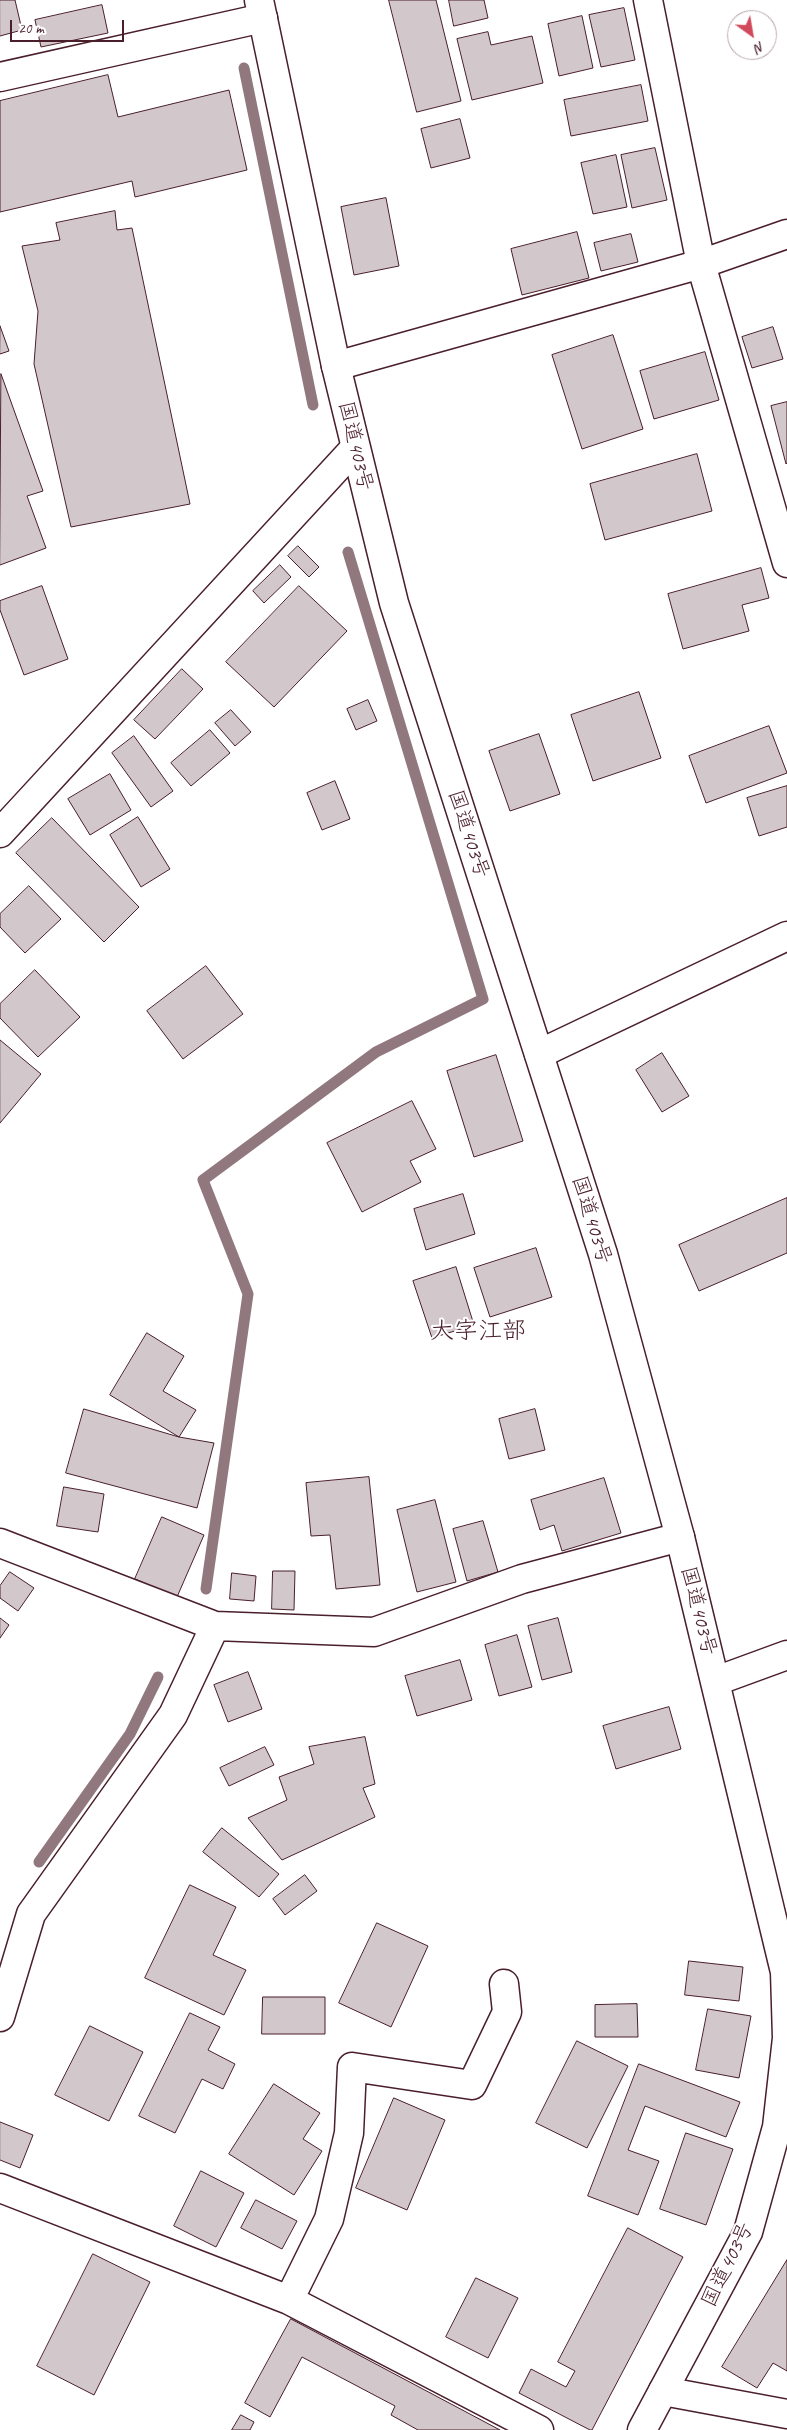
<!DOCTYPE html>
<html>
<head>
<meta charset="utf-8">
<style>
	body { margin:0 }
	#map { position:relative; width:787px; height:2430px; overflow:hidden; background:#fff; font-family:Caveat,sans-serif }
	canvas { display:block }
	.north { position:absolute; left:727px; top:10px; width:50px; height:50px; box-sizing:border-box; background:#fff; border:1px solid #b7a5aa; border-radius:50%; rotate:148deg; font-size:14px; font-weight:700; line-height:20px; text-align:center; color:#4a1f2b }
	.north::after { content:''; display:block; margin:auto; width:18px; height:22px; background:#d1495b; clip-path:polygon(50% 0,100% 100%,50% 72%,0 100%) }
	.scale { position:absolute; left:10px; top:20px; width:114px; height:22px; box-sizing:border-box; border:2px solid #4a1f2b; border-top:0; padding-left:6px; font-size:15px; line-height:18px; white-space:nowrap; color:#4a1f2b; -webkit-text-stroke:4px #fff; paint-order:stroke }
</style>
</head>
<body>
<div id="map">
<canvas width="787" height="2430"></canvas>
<div class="north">N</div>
<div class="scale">20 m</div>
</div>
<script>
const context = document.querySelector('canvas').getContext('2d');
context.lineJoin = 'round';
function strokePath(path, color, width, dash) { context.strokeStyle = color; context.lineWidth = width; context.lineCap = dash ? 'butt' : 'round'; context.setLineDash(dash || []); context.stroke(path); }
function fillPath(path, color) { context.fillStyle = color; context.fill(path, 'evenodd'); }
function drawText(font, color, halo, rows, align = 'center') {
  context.font = font + ' Caveat,"Klee One",sans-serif'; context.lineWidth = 4; context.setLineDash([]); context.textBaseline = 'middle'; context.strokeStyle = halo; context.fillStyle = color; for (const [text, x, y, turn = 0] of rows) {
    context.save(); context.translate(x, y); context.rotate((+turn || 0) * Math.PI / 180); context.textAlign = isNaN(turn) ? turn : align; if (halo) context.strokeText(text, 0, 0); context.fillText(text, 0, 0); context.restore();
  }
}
const stream = new Path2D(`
	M244,68L313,405
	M206,1589L248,1294L203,1180L376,1052L483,999L348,552
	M39,1862L130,1734L158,1677`);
const building = new Path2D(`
	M0,0H15L22,30L0,36Z
	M389,0H436L461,101L417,112Z
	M449,0H484L488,18L454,26Z
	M102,5L108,33L41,47L35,20Z
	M624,8L635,60L601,67L589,15Z
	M582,16L593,68L559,76L548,24Z
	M488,32L491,45L532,36L543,83L472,100L457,39Z
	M108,75L118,117L229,90L247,170L135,197L132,181L0,212V101Z
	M641,85L648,121L571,136L564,100Z
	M460,119L470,158L431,168L421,129Z
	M655,148L667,200L632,208L621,155Z
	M616,155L627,207L593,214L581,163Z
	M386,198L399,266L354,275L341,207Z
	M115,211L117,230L132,228L190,504L71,527L34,364L38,311L22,246L60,240L56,223Z
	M577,232L589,278L522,295L511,249Z
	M631,234L638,262L601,271L594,243Z
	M0,326L9,351L0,354Z
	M773,327L783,359L752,368L742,337Z
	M613,335L643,429L582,449L552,355Z
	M705,352L719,400L654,419L640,371Z
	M1,374L43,491L27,496L46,548L0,565Z
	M787,402V463L786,464L771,406Z
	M697,454L712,511L605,540L590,484Z
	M298,546L319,567L309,577L288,556Z
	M280,565L291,577L264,603L253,591Z
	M761,568L769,598L742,605L749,631L683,649L668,594Z
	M42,586L68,659L24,675L0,610V601Z
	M299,586L347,631L274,707L226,662Z
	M182,669L203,689L155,739L134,720Z
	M639,692L661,758L593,781L571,715Z
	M368,700L377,721L356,730L347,709Z
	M231,710L251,732L235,746L215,723Z
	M769,726L787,773L706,803L689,756Z
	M210,730L230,753L191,786L171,763Z
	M539,734L560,794L510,811L489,751Z
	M134,736L173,791L151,807L112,753Z
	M110,774L131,810L90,835L68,799Z
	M335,781L350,819L322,830L307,793Z
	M787,786V827L759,836L747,798Z
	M138,817L170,869L141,887L110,835Z
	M52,818L139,907L104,942L16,853Z
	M29,886L61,919L25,953L0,927V914Z
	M206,966L243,1014L183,1059L147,1011Z
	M35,970L80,1017L38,1057L0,1018V1004Z
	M0,1040L41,1074L0,1123Z
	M662,1053L689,1096L662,1112L636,1070Z
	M496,1055L523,1141L474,1157L447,1071Z
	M412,1101L436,1149L410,1161L421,1182L362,1212L327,1143Z
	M463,1194L475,1234L426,1250L414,1209Z
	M787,1198V1253L699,1291L679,1245Z
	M536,1248L552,1297L490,1317L474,1268Z
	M456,1267L474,1325L432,1338L413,1281Z
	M147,1333L184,1356L163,1391L196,1410L179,1437L110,1395Z
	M84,1409L179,1437L214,1443L197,1508L66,1473Z
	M535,1409L545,1450L509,1459L499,1419Z
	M369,1477L380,1585L336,1589L330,1535L311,1536L306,1483Z
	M604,1478L621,1533L562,1551L554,1525L540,1530L531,1500Z
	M64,1487L104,1494L98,1532L57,1526Z
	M435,1500L456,1582L417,1592L397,1510Z
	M162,1517L204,1535L177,1597L135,1579Z
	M483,1521L498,1572L467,1581L453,1529Z
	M273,1571H295L294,1610L272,1609Z
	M10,1572L34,1588L18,1611L0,1598V1586Z
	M232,1573L256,1576L254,1601L230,1599Z
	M0,1618L9,1625L0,1638Z
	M558,1618L572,1672L542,1680L528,1626Z
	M517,1635L532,1687L499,1696L485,1645Z
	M460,1660L472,1700L417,1716L405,1676Z
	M248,1672L262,1709L228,1722L214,1685Z
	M669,1707L681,1749L616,1769L603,1726Z
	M365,1737L375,1784L363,1788L375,1817L282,1860L248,1818L287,1800L279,1777L314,1764L309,1747Z
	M265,1747L274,1765L229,1786L220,1768Z
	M222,1828L279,1874L259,1897L203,1852Z
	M305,1875L317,1891L285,1915L273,1899Z
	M190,1885L236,1907L213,1955L246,1970L224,2015L145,1978Z
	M377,1923L428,1946L391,2027L339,2003Z
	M689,1961L743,1967L739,2001L685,1995Z
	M263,1997H325V2034H262Z
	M637,2004L638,2037H595V2005Z
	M708,2009L751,2016L739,2078L696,2070Z
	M190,2013L220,2027L208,2050L235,2064L223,2089L202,2079L175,2133L139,2116Z
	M90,2026L143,2052L109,2121L55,2095Z
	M577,2041L628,2066L587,2148L536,2123Z
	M639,2064L740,2102L726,2137L645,2106L628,2150L659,2161L638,2215L588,2196Z
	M274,2084L320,2113L303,2139L322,2151L294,2195L229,2154Z
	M394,2098L445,2120L407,2210L356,2188Z
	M0,2122L33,2135L20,2168L0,2160Z
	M686,2133L733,2149L706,2225L660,2209Z
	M201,2171L244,2193L216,2247L174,2226Z
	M256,2200L297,2221L282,2249L241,2228Z
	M628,2228L683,2257L592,2430H590L519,2393L531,2369L566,2387L575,2371L558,2362Z
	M93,2254L150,2282L94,2395L37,2366Z
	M787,2260V2371L773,2363L757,2388L722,2367Z
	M476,2278L518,2298L488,2358L446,2337Z
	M291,2319L500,2430H418L391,2415L395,2406L302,2357L270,2417L245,2403Z
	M241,2415L254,2422L250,2430H232Z`);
const minor = new Path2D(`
	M648,0L701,264L787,563
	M0,77L263,18
	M336,366L701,264L787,234
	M0,833L355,448
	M539,1054L787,936
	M0,1543L215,1626L374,1632L522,1579L680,1537
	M716,1681L787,1655
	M0,2017L31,1914L173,1715L215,1626
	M0,2188L289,2300L539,2430
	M289,2300L329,2219L349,2133L352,2067L472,2085L507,2012L504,1984
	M663,2391L787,2414`);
const highway = new Path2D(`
	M259,0L336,366L394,603L603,1254L680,1537L785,1972L787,2038L777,2127L748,2232L642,2430`);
const streetNames = [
	["国道403号",355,446,77],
	["国道403号",468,834,72],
	["国道403号",591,1220,73],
	["国道403号",698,1611,76],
	["国道403号",728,2265,-64]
];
const quarterNames = [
	["大字江部",478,1332]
];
strokePath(stream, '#91787e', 11);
fillPath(building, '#d2c7cb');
strokePath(building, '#4a1f2b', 1);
strokePath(minor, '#4a1f2b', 31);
strokePath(highway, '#4a1f2b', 31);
strokePath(minor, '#fff', 28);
strokePath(highway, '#fff', 28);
drawText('21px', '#4a1f2b', '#fff', streetNames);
drawText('24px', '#4a1f2b', '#fff', quarterNames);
</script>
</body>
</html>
